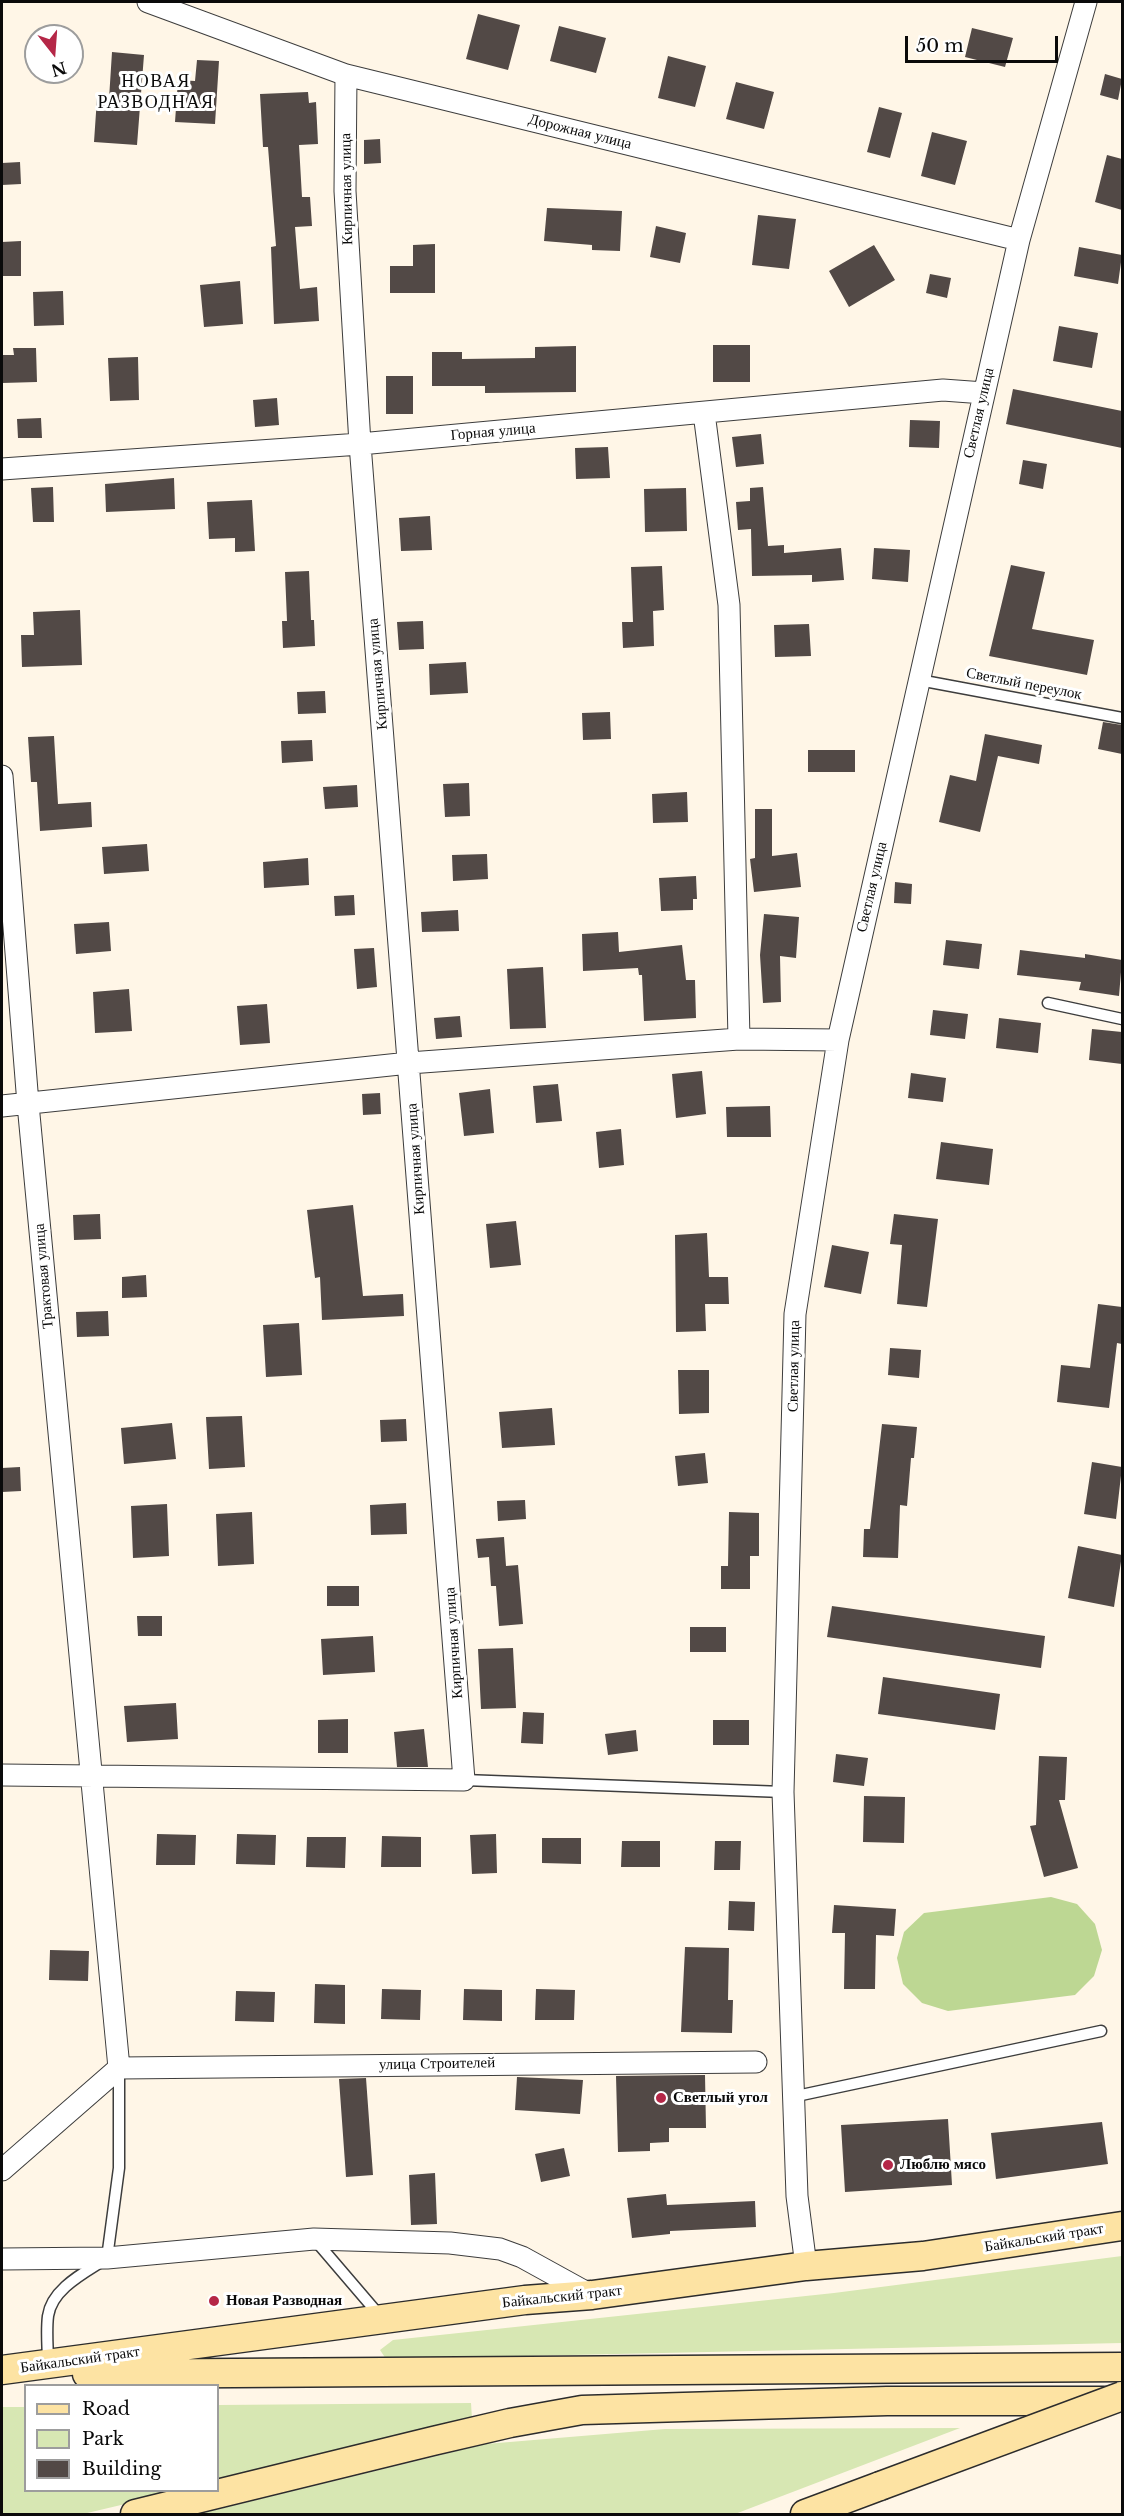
<!DOCTYPE html>
<html>
<head>
<meta charset="utf-8">
<style>
	body { margin:0 }
	#map { position:relative; width:1124px; height:2516px; overflow:hidden; background:#fff6e7; font-family:"Libre Baskerville",serif }
	canvas { display:block }
	.frame { position:absolute; inset:0; border:3px solid #0a0a0a; pointer-events:none }
	.legend { position:absolute; left:24px; top:2384px; width:195px; height:108px; box-sizing:border-box; background:#fff; border:2px solid #9d9d9d; margin:0; padding:8px 10px; list-style:none; font-size:18px; color:#0a0a0a }
	.legend li { display:flex; align-items:center; gap:12px; height:30px }
	.legend b { width:30px; border:2px solid #9d9d9d }
	.north { position:absolute; left:24px; top:24px; width:60px; height:60px; box-sizing:border-box; background:#fff; border:2px solid #9d9d9d; border-radius:50%; rotate:163deg; font-size:16px; font-weight:700; line-height:24px; text-align:center; color:#0a0a0a }
	.north::after { content:''; display:block; margin:auto; width:21px; height:27px; background:#b52747; clip-path:polygon(50% 0,100% 100%,50% 72%,0 100%) }
	.scale { position:absolute; left:905px; top:36px; width:153px; height:27px; box-sizing:border-box; border:3px solid #0a0a0a; border-top:0; padding-left:8px; font-size:18px; line-height:21px; white-space:nowrap; color:#0a0a0a; -webkit-text-stroke:4px #fff; paint-order:stroke }
</style>
</head>
<body>
<div id="map">
<canvas width="1124" height="2516"></canvas>
<div class="frame"></div>
<ul class="legend">
<li><b style="height:8px;background:#fde3a3"></b>Road</li>
<li><b style="height:16px;background:#d7e7b3"></b>Park</li>
<li><b style="height:16px;background:#524946"></b>Building</li>
</ul>
<div class="north">N</div>
<div class="scale">50 m</div>
</div>
<script>
const context = document.querySelector('canvas').getContext('2d');
context.lineJoin = 'round';
function fillPath(path, color) { context.fillStyle = color; context.fill(path, 'evenodd'); }
function strokePath(path, color, width, dash) { context.strokeStyle = color; context.lineWidth = width; context.lineCap = dash ? 'butt' : 'round'; context.setLineDash(dash || []); context.stroke(path); }
function drawText(font, color, halo, rows, align = 'center') {
  context.font = font + ' "Libre Baskerville",serif'; context.lineWidth = 6; context.setLineDash([]); context.textBaseline = 'middle'; context.strokeStyle = halo; context.fillStyle = color; for (const [text, x, y, turn = 0] of rows) {
    context.save(); context.translate(x, y); context.rotate((+turn || 0) * Math.PI / 180); context.textAlign = isNaN(turn) ? turn : align; if (halo) context.strokeText(text, 0, 0); context.fillText(text, 0, 0); context.restore();
  }
}
const green = new Path2D(`
	M1122,2256V2343L386,2359L380,2350L393,2340L834,2293Z
	M471,2403L472,2419L218,2481V2405Z
	M2,2407H25L26,2490L180,2491L83,2514H2Z
	M960,2428L735,2514H199L486,2444L665,2429Z`);
const forest = new Path2D(`
	M1051,1897L1077,1904L1095,1924L1102,1950L1094,1976L1075,1995L948,2011L922,2003L903,1984L897,1958L904,1932L924,1913Z`);
const building = new Path2D(`
	M478,14L520,25L508,70L466,59Z
	M559,26L606,38L596,73L550,61Z
	M972,28L1013,38L1005,67L965,57Z
	M112,52L144,55L137,145L94,142L97,98L109,99Z
	M668,56L706,66L695,107L658,98Z
	M197,60L219,61L215,124L175,122L178,80L195,81Z
	M1105,74L1122,79L1118,100L1100,95Z
	M736,82L774,92L764,129L726,119Z
	M308,92L309,103L316,102L318,144L299,145L302,197H310L312,226L295,227L300,289L317,287L319,321L274,324L271,247L276,246L268,147H263L260,94Z
	M879,107L902,113L890,158L867,152Z
	M932,132L967,141L955,185L921,176Z
	M380,139L381,163L364,164V140Z
	M1107,155L1122,159V210L1095,202Z
	M20,162L21,184L2,185V163Z
	M547,208L622,211L620,251L592,250V245L544,241Z
	M758,215L796,219L789,269L752,265Z
	M656,226L686,233L680,263L650,257Z
	M21,241V276H2V242Z
	M435,244V293H390V266H413V245Z
	M874,245L895,280L849,307L829,271Z
	M1079,247L1122,255L1118,284L1074,276Z
	M930,274L951,278L947,298L926,293Z
	M240,281L243,324L204,327L200,285Z
	M63,291L64,325L34,326L33,292Z
	M1059,326L1098,333L1092,368L1053,361Z
	M713,345H750V382H713Z
	M576,346V392L485,393V386H432V352H462V359L535,358V347Z
	M13,348H36L37,382L2,383V355H14Z
	M138,357L139,400L110,401L108,358Z
	M386,376H413V414H386Z
	M1013,389L1122,411V448L1006,424Z
	M277,398L279,425L255,427L253,400Z
	M41,418L42,438H18L17,419Z
	M910,420L940,421L939,448L909,447Z
	M761,434L764,464L736,467L732,437Z
	M608,447L610,478L576,479L575,448Z
	M1023,460L1047,464L1043,489L1019,484Z
	M174,478L175,509L106,512L105,484Z
	M53,487L54,522H33L31,488Z
	M763,487L768,546L784,545V553L841,548L844,580L812,582V575L752,576L751,529L738,530L736,502L750,501V488Z
	M686,488L687,531L645,532L644,489Z
	M252,500L255,551L235,552V538L209,539L207,502Z
	M430,516L432,550L401,551L399,518Z
	M874,548L910,550L908,582L872,579Z
	M1011,565L1045,572L1032,629L1094,640L1087,675L989,656Z
	M662,566L664,610L653,611L654,646L623,648L622,622H633L631,567Z
	M309,571L311,620H314L315,646L283,648L282,621H287L285,572Z
	M80,610L82,665L22,667L21,635H34L33,612Z
	M423,621L424,649L399,650L397,622Z
	M809,624L811,656L775,657L774,625Z
	M466,662L468,693L430,695L429,664Z
	M325,691L326,713L298,714L297,692Z
	M610,712L611,739L583,740L582,713Z
	M1103,722L1122,725V754L1098,749Z
	M985,734L1042,745L1039,764L998,756L980,832L939,822L950,775L976,781Z
	M54,736L58,804L91,802L92,827L40,831L37,782H31L28,737Z
	M312,740L313,761L282,763L281,741Z
	M808,750H855V772H808Z
	M469,783L470,816L445,817L443,784Z
	M357,785L358,807L325,809L323,787Z
	M687,792L688,822L653,823L652,794Z
	M755,809H772V856L797,853L801,887L754,892L750,859L755,858Z
	M147,844L149,871L104,874L102,847Z
	M487,854L488,879L453,881L452,855Z
	M308,858L309,885L264,888L263,862Z
	M696,876L697,899H693V910L661,911L659,878Z
	M895,882L912,884L911,904L894,903Z
	M354,895L355,915L335,916L334,896Z
	M458,910L459,931L422,932L421,912Z
	M764,914L799,917L796,958L780,956L781,1002L763,1003L760,955Z
	M109,922L111,951L76,954L74,924Z
	M618,932L619,952L682,945L686,980H695L696,1018L644,1021L642,975H639L638,968L583,971L582,934Z
	M946,940L982,944L979,969L943,965Z
	M374,948L377,987L357,989L354,949Z
	M1020,950L1085,958V954L1122,960L1119,996L1079,990L1081,982L1017,975Z
	M543,967L546,1028L510,1029L507,969Z
	M129,989L132,1031L95,1033L93,992Z
	M267,1004L270,1043L240,1045L237,1006Z
	M933,1010L968,1014L965,1039L930,1035Z
	M460,1016L462,1037L436,1039L434,1018Z
	M999,1018L1041,1023L1038,1053L996,1048Z
	M1092,1029L1122,1032V1064L1089,1060Z
	M702,1071L706,1114L676,1118L672,1074Z
	M911,1073L946,1078L943,1102L908,1098Z
	M558,1084L562,1121L536,1123L533,1086Z
	M490,1089L494,1133L464,1136L459,1093Z
	M380,1093L381,1114L363,1115L362,1094Z
	M770,1106L771,1137H727L726,1107Z
	M621,1129L624,1165L599,1168L596,1132Z
	M941,1142L993,1149L989,1185L936,1179Z
	M353,1205L363,1296L403,1294L404,1316L322,1320L320,1277L315,1278L307,1210Z
	M100,1214L101,1239L74,1240L73,1215Z
	M894,1214L938,1219L927,1307L897,1304L902,1245L890,1244Z
	M516,1221L521,1265L490,1268L486,1224Z
	M707,1233L709,1277H728L729,1304H705L706,1331L676,1332L675,1235Z
	M832,1245L869,1252L861,1294L824,1287Z
	M146,1275L147,1297L122,1298V1277Z
	M1098,1304L1122,1307V1344L1117,1343L1109,1408L1057,1402L1061,1365L1090,1368Z
	M108,1311L109,1336L77,1337L76,1312Z
	M299,1323L302,1375L266,1377L263,1325Z
	M890,1348L921,1350L919,1378L888,1375Z
	M678,1370H709V1413L679,1414Z
	M552,1408L555,1445L502,1448L499,1412Z
	M242,1416L245,1467L209,1469L206,1417Z
	M406,1419L407,1441L381,1442L380,1420Z
	M172,1423L176,1459L124,1464L121,1428Z
	M882,1424L917,1427L914,1458H911L907,1506L900,1505L898,1558L863,1557L864,1529H870Z
	M705,1453L708,1483L678,1486L675,1456Z
	M1092,1462L1122,1467L1116,1519L1084,1514Z
	M20,1467L21,1491L2,1492V1468Z
	M525,1500L526,1519L498,1521L497,1501Z
	M406,1503L407,1534L371,1535L370,1505Z
	M167,1504L169,1556L133,1558L131,1506Z
	M252,1512L254,1564L218,1566L216,1514Z
	M729,1512L759,1513V1556H750V1589H721V1566H728Z
	M504,1537L506,1566L518,1565L523,1624L499,1626L496,1586H491L489,1557L478,1558L476,1539Z
	M1078,1546L1122,1555L1114,1607L1068,1598Z
	M327,1586H359V1606H327Z
	M832,1606L1045,1636L1041,1668L827,1637Z
	M137,1616H162V1636H138Z
	M690,1627H726V1652H690Z
	M373,1636L375,1672L323,1675L321,1639Z
	M513,1648L516,1708L481,1709L478,1649Z
	M883,1677L1000,1694L995,1730L878,1714Z
	M176,1703L178,1739L127,1742L124,1706Z
	M523,1712L544,1713L543,1744L521,1743Z
	M348,1719V1753H318V1720Z
	M713,1720H749V1745H713Z
	M424,1729L428,1767H397L394,1732Z
	M636,1730L638,1751L608,1755L605,1734Z
	M836,1754L868,1758L864,1786L833,1782Z
	M1039,1756L1067,1757L1065,1800H1059L1078,1868L1044,1877L1030,1826L1036,1825Z
	M864,1796L905,1797L904,1843L863,1842Z
	M157,1834L196,1835L195,1865H156Z
	M237,1834L276,1835L275,1865L236,1864Z
	M496,1834L497,1873L472,1874L470,1835Z
	M382,1836L421,1837V1867H381Z
	M307,1837H346L345,1868L306,1867Z
	M542,1838H581V1864L542,1863Z
	M622,1841H660V1867H621Z
	M715,1841H741L740,1870H714Z
	M729,1901L755,1902L754,1931L728,1930Z
	M834,1905L896,1909L894,1936L876,1935L875,1989H844L845,1933H832Z
	M685,1947L729,1948L728,2000H733L732,2033L681,2032Z
	M50,1950L89,1951L88,1981L49,1980Z
	M315,1984L345,1985V2024L314,2023Z
	M382,1989L421,1990L420,2020L381,2019Z
	M464,1989L502,1990V2021L463,2020Z
	M536,1989L575,1990L574,2020H535Z
	M236,1991L275,1992L274,2022L235,2021Z
	M705,2075L706,2128H669V2142L650,2143V2151L618,2152L616,2076Z
	M517,2077L583,2080L580,2114L515,2110Z
	M366,2078L373,2175L346,2177L339,2079Z
	M948,2119L952,2185L845,2192L841,2125Z
	M1102,2122L1108,2164L996,2179L991,2133Z
	M564,2148L570,2176L541,2182L535,2154Z
	M435,2173L437,2224L411,2225L409,2175Z
	M666,2194L667,2205L755,2201L756,2227L670,2231V2234L632,2238L627,2198Z`);
const service = new Path2D(`
	M919,680L1122,718
	M1048,1003L1122,1019
	M464,1780L783,1792
	M792,2097L1101,2031
	M315,2240L380,2316
	M48,2364C48,2349 46,2332 48,2316C52,2288 86,2272 107,2258L119,2168V2069`);
const minor = new Path2D(`
	M148,2L346,75L1019,240
	M704,413L729,605L739,1039
	M2,469L360,444L943,390L984,393
	M2,776L28,1104L119,2068L2,2170
	M2,1106L409,1063L739,1039L838,1040
	M2,1775L464,1780L360,444L345,191L346,75
	M119,2068L756,2062
	M2,2259L107,2258L314,2239L450,2243L500,2249L522,2257L591,2295
	M806,2266L797,2196L783,1792L795,1314L838,1040L1019,240L1086,2`);
const secondary = new Path2D(`
	M2,2370L525,2300L592,2295L806,2266L923,2256L1122,2226
	M87,2374L1122,2367
	M135,2514L433,2441L510,2423L582,2410L887,2401H1104
	M805,2514L880,2486`);
const secondaryBridge = new Path2D(`
	M880,2486L1122,2396`);
const markers = [
	[661,2098,6,"#b52747"],
	[888,2165,6,"#b52747"],
	[214,2301,6,"#b52747"]
];
const streetNames = [
	["Дорожная улица",580,132,14],
	["Кирпичная улица",347,189,-91],
	["Светлая улица",979,413,-77],
	["Горная улица",493,432,-5],
	["Кирпичная улица",378,674,-95],
	["Светлый переулок",1024,684,11],
	["Светлая улица",872,887,-77],
	["Кирпичная улица",416,1159,-94],
	["Трактовая улица",44,1276,-95],
	["Светлая улица",794,1366,-89],
	["Кирпичная улица",454,1643,-94],
	["улица Строителей",437,2064,-1],
	["Байкальский тракт",1044,2238,-9],
	["Байкальский тракт",562,2297,-6],
	["Байкальский тракт",80,2360,-8]
];
const poiNames = [
	["Светлый угол",673,2098],
	["Люблю мясо",900,2165],
	["Новая Разводная",226,2301]
];
const quarterNames = [
	["НОВАЯ",156,82],
	["РАЗВОДНАЯ",156,103]
];
fillPath(green, '#d7e7b3');
fillPath(forest, '#bdd793');
fillPath(building, '#524946');
strokePath(service, '#3d3d3d', 13);
strokePath(minor, '#3d3d3d', 23);
strokePath(secondary, '#2c2c2c', 31);
strokePath(service, '#fff', 10);
strokePath(minor, '#fff', 21);
strokePath(secondary, '#fde3a3', 28);
strokePath(secondaryBridge, '#2c2c2c', 31, []);
strokePath(secondaryBridge, '#fde3a3', 28);
for (const [x, y, r, color] of markers) { const dot = new Path2D(); dot.arc(x, y, r, 0, 2 * Math.PI); context.fillStyle = color; context.fill(dot); strokePath(dot, '#fff', 2); }
drawText('15px', '#0a0a0a', '#fff', streetNames);
drawText('bold 15px', '#0a0a0a', '#fff', poiNames, 'left');
context.letterSpacing = '1.5px';
drawText('18px', '#0a0a0a', '#fff', quarterNames);
context.letterSpacing = '0px';
</script>
</body>
</html>
